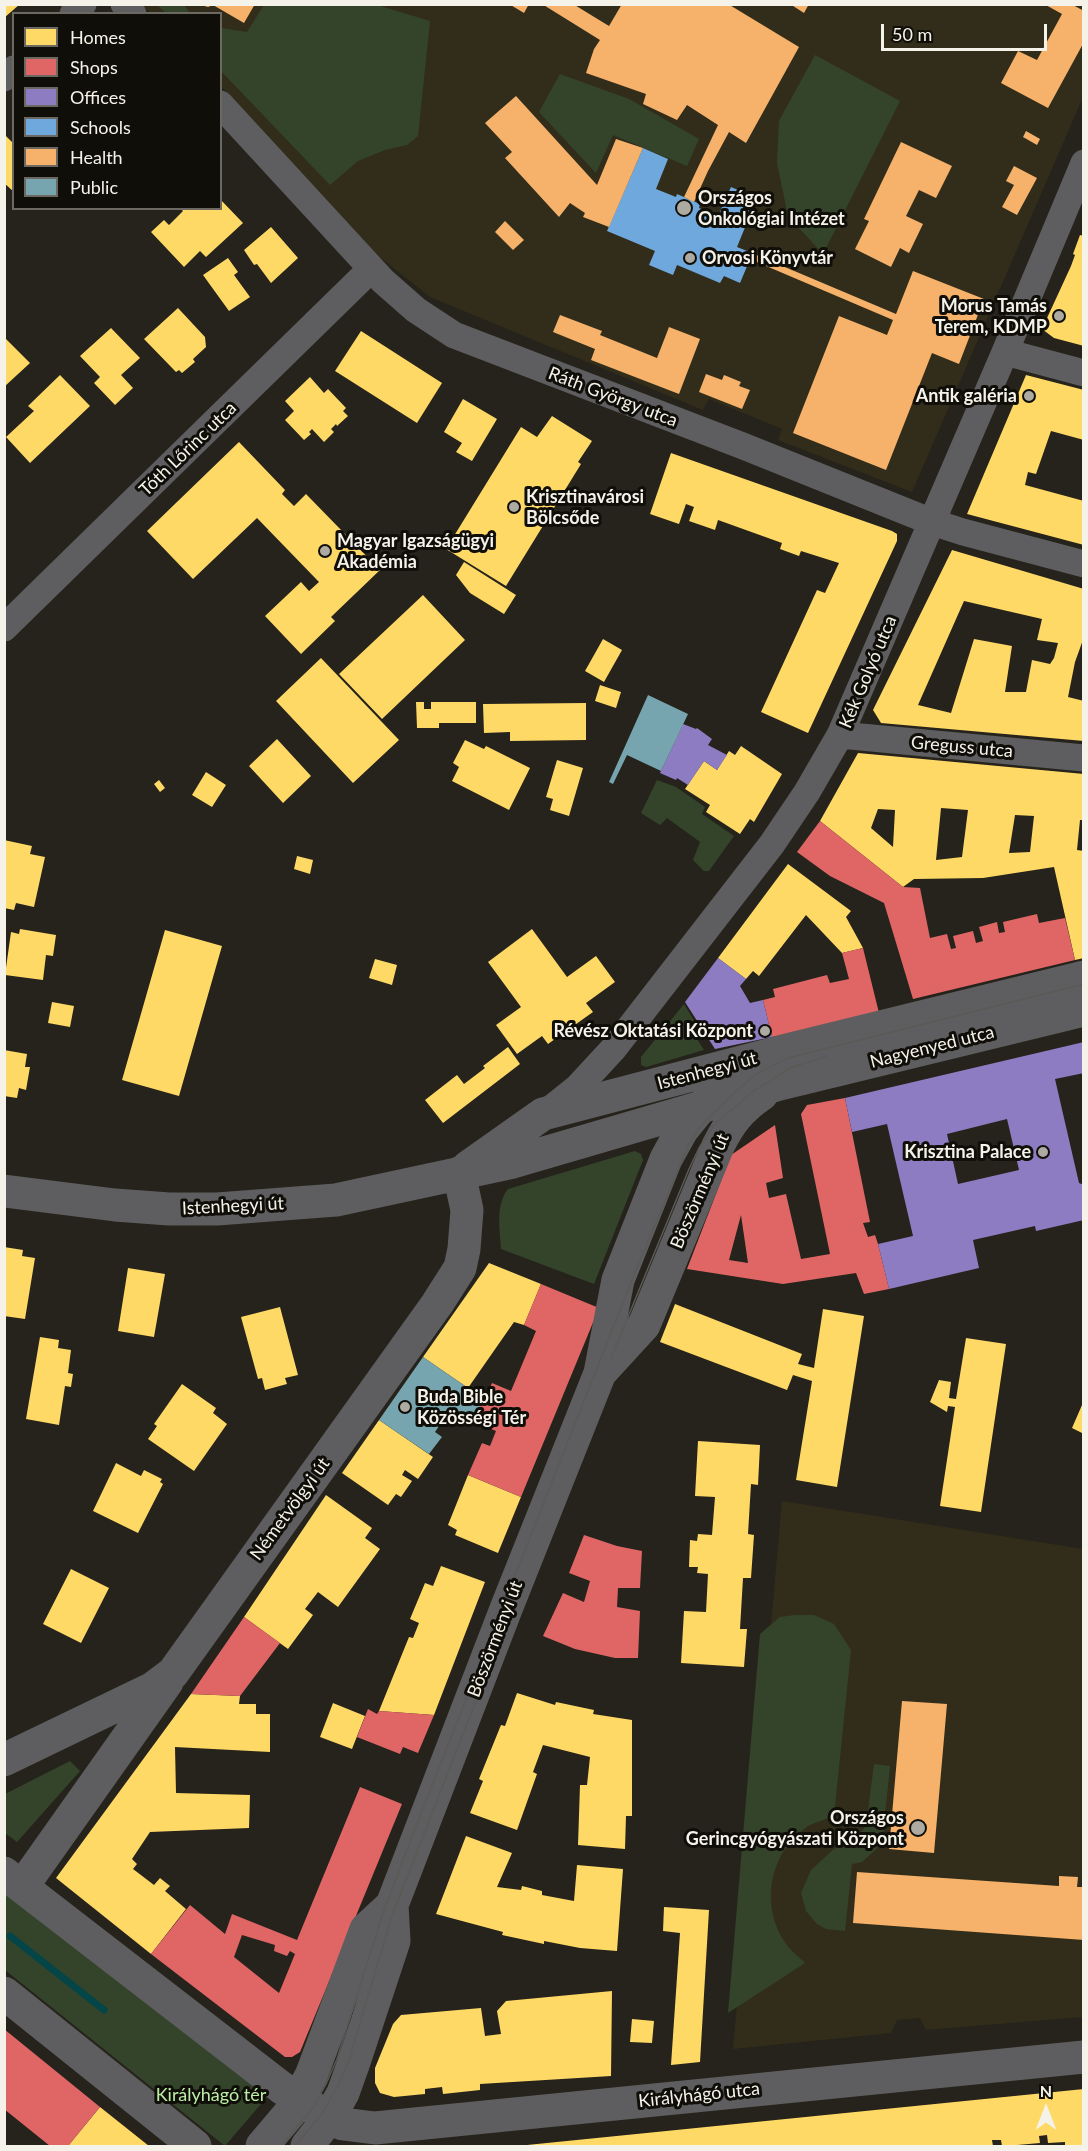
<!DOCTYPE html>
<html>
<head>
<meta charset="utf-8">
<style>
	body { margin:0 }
	#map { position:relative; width:1088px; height:2151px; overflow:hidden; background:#25231b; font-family:Lato,sans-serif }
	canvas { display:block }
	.frame { position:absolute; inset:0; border:6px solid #f4f2e9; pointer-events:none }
	.legend { position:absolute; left:12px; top:12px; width:210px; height:198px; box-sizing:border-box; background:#100e08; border:2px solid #6b6962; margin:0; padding:8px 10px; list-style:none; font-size:18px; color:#f4f2e9 }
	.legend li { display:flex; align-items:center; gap:12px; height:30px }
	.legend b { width:30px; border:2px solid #6b6962 }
	.north { position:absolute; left:1016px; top:2079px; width:60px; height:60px; -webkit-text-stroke:4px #100e08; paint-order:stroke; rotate:0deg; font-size:16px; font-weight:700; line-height:24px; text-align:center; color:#f4f2e9 }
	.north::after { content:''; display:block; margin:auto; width:21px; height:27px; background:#f4f2e9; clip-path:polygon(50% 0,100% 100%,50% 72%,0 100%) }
	.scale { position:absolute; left:881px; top:24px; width:166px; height:27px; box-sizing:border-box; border:3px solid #f4f2e9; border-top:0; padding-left:8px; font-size:18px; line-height:21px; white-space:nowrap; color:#f4f2e9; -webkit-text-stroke:4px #100e08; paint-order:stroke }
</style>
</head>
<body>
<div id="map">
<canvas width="1088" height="2151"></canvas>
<div class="frame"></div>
<ul class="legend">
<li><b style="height:16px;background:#ffd966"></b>Homes</li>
<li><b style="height:16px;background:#e06666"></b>Shops</li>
<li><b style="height:16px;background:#8e7cc3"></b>Offices</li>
<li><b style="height:16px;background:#6fa8dc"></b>Schools</li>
<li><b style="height:16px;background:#f6b26b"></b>Health</li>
<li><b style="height:16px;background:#76a5af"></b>Public</li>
</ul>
<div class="north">N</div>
<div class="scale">50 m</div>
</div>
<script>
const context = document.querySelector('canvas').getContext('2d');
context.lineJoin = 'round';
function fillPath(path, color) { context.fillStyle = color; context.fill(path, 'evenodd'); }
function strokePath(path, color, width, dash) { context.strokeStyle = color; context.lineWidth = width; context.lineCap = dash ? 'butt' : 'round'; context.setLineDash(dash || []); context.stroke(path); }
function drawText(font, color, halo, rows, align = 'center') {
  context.font = font + ' Lato,sans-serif'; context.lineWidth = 6; context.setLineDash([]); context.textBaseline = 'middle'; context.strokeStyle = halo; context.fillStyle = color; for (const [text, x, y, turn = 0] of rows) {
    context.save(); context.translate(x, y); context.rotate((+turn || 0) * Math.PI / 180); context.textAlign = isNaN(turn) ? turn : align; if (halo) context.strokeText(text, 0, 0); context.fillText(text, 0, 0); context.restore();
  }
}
const built = new Path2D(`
	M142,5H1083V97L912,492L778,440L782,429L709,399L703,410L430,297L377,255L221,86L220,14L151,13Z
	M782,1501L1083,1549V2017L926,2030L920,2018L897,2020L891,2033L733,2049Z`);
const green = new Path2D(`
	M157,5H184L190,13H166Z
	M264,5H377L430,21L418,136L407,145L385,150L358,161L330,185L221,71V28L247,32Z
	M815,55L900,101L823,254L788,216L777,163L779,121Z
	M560,74L629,99L699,139L687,166L613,135L596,173L539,112Z
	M657,780L676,787L705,807L702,814L734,836L709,871H704L693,860L700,842L667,818L660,825L641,813Z
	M684,1004L696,1024L690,1028L704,1050L646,1067L641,1065V1057Z
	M635,1151L641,1154L643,1160L594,1284L501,1249C500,1228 495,1206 508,1189Z
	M795,1615H814L834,1624L851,1650L834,1816C826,1819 816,1822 808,1826C769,1852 759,1906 786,1944C791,1951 799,1957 805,1963L728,2013L760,1634L780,1617Z
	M70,1761L80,1771L17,1842L5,1833V1794Z
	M874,1764L890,1766L882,1844L862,1862L852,1864L845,1931L826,1929L817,1924L806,1911L801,1893L811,1870L834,1849L853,1841L866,1826Z
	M4,1893L267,2097L225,2146L5,1970Z`);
const homes = new Path2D(`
	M4,4H20L4,18Z
	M4,134L14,144V192L4,183Z
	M220,199L243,223L206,257L200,251L184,267L151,232L164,220L169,225L183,211L180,208H220Z
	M271,227L298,258L271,283L257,264L254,265L244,250Z
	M1080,235L1084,236V346L1054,338L1042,329L1071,266L1075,255L1073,254Z
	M228,258L238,272L234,275L250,297L229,311L203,275Z
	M178,308L205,337L206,347L193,359L195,362L182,373L179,370L176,372L144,339Z
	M111,328L140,358L121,375L133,388L115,405L94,383L100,377L80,356Z
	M361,331L442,383L417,423L335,371Z
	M4,337L30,363L4,387Z
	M60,375L90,406L30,463L6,437L34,411L28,406Z
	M1026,375L1084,390V440L1051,431L1036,474L1028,472L1025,485L1084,501V545L967,514Z
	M310,377L324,393L328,389L346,408L343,411L348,416L337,426L336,424L331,429L334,432L324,442L312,429L309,432L311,434L304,440L285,420L294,411L285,401Z
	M463,399L497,419L472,461L456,452L462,443L444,432Z
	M552,416L592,441L578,462L581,464L506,586L446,549L521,427L537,437Z
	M239,442L285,490L282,494L294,506L306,494L380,570L331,617L335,621L301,654L265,616L301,582L309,591L319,582L257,518L193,579L147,531Z
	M671,453L892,531L897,534V541L808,733L761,712L817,590L825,593L839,563L801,551L799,556L780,549L782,543L718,520L715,530L689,521L694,507L686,504L679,524L650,514Z
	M952,550L1084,589V637L1075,662L1068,697L1084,701V741L881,723L873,710ZM964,601L1042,619L1037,640L1058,643L1054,658L1050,664L1032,660L1026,692H1005L1012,646L974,639L951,713L918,705Z
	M464,562L516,595L504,614L470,593L456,575Z
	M423,595L465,640L382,719L339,674Z
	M603,639L622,650L604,682L585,671Z
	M321,658L399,740L353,783L276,701Z
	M600,685L621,692L616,708L595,701Z
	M416,702H424V709H431V702H476V723H439V728H417Z
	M586,703V740L510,741V732L484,733L483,704Z
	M277,739L311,776L283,803L249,766Z
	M465,740L484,749L486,746L530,768L509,810L452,781L459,767L453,763Z
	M741,746L782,774L754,822L750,819L740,834L706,812L710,805L685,789L704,761L717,770L729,751L735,755Z
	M858,753L1084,774V820H1080L1077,850L1084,851V958L1075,960L1054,867L983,878L914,879L903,887L820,821ZM941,808L968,810L962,857L936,860ZM878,809L895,810L893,847L871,828ZM1015,815L1034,816L1030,852L1009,853Z
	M557,760L583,768L569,816L550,810L553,799L546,797Z
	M206,772L226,785L212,807L192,795Z
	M159,780L165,788L160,792L154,784Z
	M4,840L32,846L30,854L45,857L34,907L16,903L14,910L4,908Z
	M297,856L313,860L310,874L294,869Z
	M788,864L851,911L846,917L863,948L842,953L806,915L759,976L753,971L746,979L718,958Z
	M20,929L56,935L53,956L46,955L43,980L5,975L11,932L19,934Z
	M532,929L567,977L596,956L615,982L586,1003L593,1012L548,1044L542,1036L517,1054L496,1025L521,1007L488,962Z
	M165,930L222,946L179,1096L122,1080Z
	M375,959L397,965L392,985L369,978Z
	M52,1002L74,1006L70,1027L48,1023Z
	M508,1047L520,1064L443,1123L425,1100L457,1075L464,1084L485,1068L483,1066Z
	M4,1050L27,1054L25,1067H30L26,1090L19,1088L17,1098L4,1096Z
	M4,1247L23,1250L22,1256L35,1258L25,1319L4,1316Z
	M489,1263L541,1284L524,1325L514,1322L468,1388L423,1357Z
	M128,1268L165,1274L154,1337L118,1331Z
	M675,1304L802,1354L798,1364L814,1368L823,1309L864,1316L837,1487L796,1480L812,1381L793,1375L787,1390L660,1342Z
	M280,1307L298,1375L285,1378L287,1384L265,1390L262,1378L258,1379L241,1317Z
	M40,1337L59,1340L58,1348L71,1350L68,1373L73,1374L71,1387L65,1386L59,1425L26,1419Z
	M966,1338L1006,1344L981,1512L940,1506L955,1407L948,1406L947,1412L930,1402L939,1380L951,1382L949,1398L956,1399Z
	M182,1384L216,1408L213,1413L227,1424L194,1471L148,1439L157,1426L154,1424Z
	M1082,1405L1084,1406V1434L1072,1428Z
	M379,1420L433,1457L418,1479L405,1470L402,1475L412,1481L401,1497L396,1494L388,1505L342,1473Z
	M698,1441L760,1445L758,1485L751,1484L748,1534L754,1535L751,1578H743L740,1629H747L744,1667L681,1663L684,1611L706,1612L708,1574L697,1573L698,1567H689L690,1540L697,1541L698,1534L712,1535L715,1497L695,1496Z
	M116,1463L141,1476L144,1470L162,1479L160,1482L163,1484L138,1533L93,1511Z
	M468,1475L521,1497L498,1553L455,1535L457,1530L448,1525Z
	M326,1495L372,1528L365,1538L380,1549L338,1607L318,1592L305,1609L313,1615L288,1649L244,1617Z
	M441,1566L485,1582L434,1715L379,1711L409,1637L413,1638L419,1623L410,1619L425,1583L433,1586Z
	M71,1569L109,1588L81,1643L43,1624Z
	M517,1693L555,1705L556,1702L594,1710L593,1714L632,1720V1816H626L625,1849L578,1845L580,1785H587L590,1757L543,1745L533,1772L537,1774L517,1830L470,1813L483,1781L479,1779L501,1725L505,1726Z
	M191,1694L240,1696L239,1704H256V1714H270V1752L175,1747L176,1793L250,1795L249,1828L150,1832L132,1859L137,1864L133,1869L154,1885L160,1878L170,1886L165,1891L186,1909L151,1954L56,1878Z
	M333,1703L365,1716L352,1749L320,1737Z
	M466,1836L512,1853L497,1887L521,1890L522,1886L542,1891V1895L574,1901L577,1865L623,1869L617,1951L580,1948L544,1941V1944L502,1935L503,1932L436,1914Z
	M664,1907L709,1910L700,2062L671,2065L680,1933L663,1931Z
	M612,1991L611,2076L480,2084V2090L443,2094L442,2087L425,2089V2094L394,2097L380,2093L375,2083V2068L393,2024L401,2015L481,2008L485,2036L501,2034L497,2011L506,2001Z
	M632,2019L654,2021L652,2043L630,2042Z
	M1084,2089V2146H1065V2142L1048,2143L1047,2135L1039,2136L1040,2143L1006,2146H1002L1001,2140H992L993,2146H527V2145Z
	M100,2107L149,2146H68Z`);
const shops = new Path2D(`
	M820,821L903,887L920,888L930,938L947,934L951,949L956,948L953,936L973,931L976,943L983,941L979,927L997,922L999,933L1005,932L1003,922L1037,914L1039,923L1065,918L1075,960L913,999L884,903L830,876L797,852Z
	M863,948L879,1013L772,1037L763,1000L775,997L773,989L827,975L830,983L849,979L842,953Z
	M845,1098L870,1222L863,1223L868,1237L875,1235L878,1244L889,1289L864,1294L856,1273L783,1284L687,1269L731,1155L775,1125L783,1178L766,1183L769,1198L786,1194L801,1259L830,1254L801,1114L807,1105ZM741,1215L748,1263L729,1260Z
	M541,1284L599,1308L521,1497L468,1475L482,1443L490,1446L496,1431L474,1422L484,1396L486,1397L492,1383L511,1391L536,1331L524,1325Z
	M584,1535L617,1546L642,1551L640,1588H618L617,1607L640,1611L638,1658H615L575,1649L543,1636L563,1593L584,1602L590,1581L569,1573Z
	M244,1617L280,1643L240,1696L191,1694Z
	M368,1709L377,1714L379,1711L434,1715L418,1753L403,1747L400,1754L357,1737Z
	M360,1787L402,1804L300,2052L292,2057H285L151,1954L190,1905L225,1934L232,1914L297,1940ZM242,1935L275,1945L274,1951L287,1956L290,1951L295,1954L279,1993L234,1957Z
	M4,2029L100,2107L68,2146H50L4,2109Z`);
const offices = new Path2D(`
	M683,724L696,729L697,728L712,739L708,745L727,755L717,770L704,761L688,785L677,778L676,780L660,773Z
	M718,958L746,979L740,986L750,1003L763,1000L772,1037L715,1049L685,1002Z
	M1084,1042V1073L1055,1079L1079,1183L1084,1185V1220L1036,1231L1035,1226L973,1240L979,1268L889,1289L878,1244L913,1236L887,1124L852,1132L845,1098ZM1007,1119L1019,1170L958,1184L947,1134Z`);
const schools = new Path2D(`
	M643,148L668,159L656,189L676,197L677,194L700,204L699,208L718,216L731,187L757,198L737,247L747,251L743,261L748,264L740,283L724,276L720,283L677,265L673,275L649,265L655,251L607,231Z`);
const health = new Path2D(`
	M198,4H255L244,23L213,5L208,7Z
	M509,4H529L524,13Z
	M542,4H573L609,26L622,4H728L799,47L746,143L729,132L708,171L694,202L684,197L718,125L687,105L677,120L643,104L646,94L586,73L594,49L600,40Z
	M790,4H809L804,13Z
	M1044,4H1071L1084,11V42L1048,108L1001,83L1018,51L1037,60L1062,14Z
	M516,96L597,185L616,139L643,148L609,227L583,217L585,213L570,203L559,217L505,158L512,152L485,123Z
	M1026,131L1040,139L1037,145L1023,137Z
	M901,142L952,166L936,198L919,190L906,216L923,224L909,253L900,248L891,267L855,249L869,221L864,219Z
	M1014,166L1037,178L1017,215L1002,207L1014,185L1006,181Z
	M505,221L524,240L513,250L495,232Z
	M747,251L896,314L913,271L984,299L959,364L932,353L886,470L793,433L839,316L887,335L893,320L745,257Z
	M560,315L602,331L600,335L657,358L669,327L700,339L679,394L591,360L595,349L553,332Z
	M706,374L722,380L724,375L741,382L739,386L750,390L742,409L699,392Z
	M902,1701L947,1704L934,1853L889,1849Z
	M857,1872L1059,1886V1876L1078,1877L1077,1887H1084V1940L853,1923Z`);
const public = new Path2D(`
	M648,695L688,714L661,771L627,755L613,784L609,782Z
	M423,1357L468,1388L466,1390L482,1402L474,1422L452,1407L435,1432L442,1437L429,1454L379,1420Z`);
const stream = new Path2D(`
	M10,1936L104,2010`);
const minor = new Path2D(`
	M124,4L133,14
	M73,14L83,4
	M4,78L14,69
	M220,104L383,281L416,310L454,335L743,446L932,522L963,532L1084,564
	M1005,352L1084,373
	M4,628L371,269
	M840,735L1084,758
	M548,1111L578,1087L614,1048L772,844L807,792L840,735L1005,352L1084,163`);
const tertiary = new Path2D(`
	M468,1167L543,1114L795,1048L1084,977
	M4,1191L115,1205L169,1209H217L336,1200L513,1162L780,1084L1084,1010
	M600,1373L644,1325L718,1146C730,1122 740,1109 762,1094
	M4,1760L153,1688L173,1673L437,1304L460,1268L464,1249L467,1210L459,1173
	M4,1873L282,2088L329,2118L343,2124L375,2128L1084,2057
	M22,1887L167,1682
	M4,1993L195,2146
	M262,2146L290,2113L311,2076L366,1929L392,1905
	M307,2146L329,2118L343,2093L353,2065L394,1941L392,1905L506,1609L600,1373L618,1280L666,1159L682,1130L699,1109L739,1073L795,1048`);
const tram = new Path2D(`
	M611,1358L689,1169L699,1148L714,1125L751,1093L790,1068L827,1056
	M281,2146L313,2108L326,2084L337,2059L383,1913L416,1826L631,1282L689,1144L705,1121L735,1092L758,1073L788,1058L1084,984
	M295,2146L322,2114L336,2089L348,2063L392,1916L504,1629`);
const markers = [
	[684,208,8,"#acaaa1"],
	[690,258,6,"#acaaa1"],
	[1059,316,6,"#acaaa1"],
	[1029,396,6,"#acaaa1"],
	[514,507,6,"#acaaa1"],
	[325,551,6,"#acaaa1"],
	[765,1031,6,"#acaaa1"],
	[1043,1152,6,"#acaaa1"],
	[405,1407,6,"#acaaa1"],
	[918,1828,8,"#acaaa1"]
];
const poiNames = [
	["Országos",698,198],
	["Onkológiai Intézet",698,219],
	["Orvosi Könyvtár",702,258],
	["Morus Tamás",1047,306,"right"],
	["Terem, KDMP",1047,327,"right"],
	["Antik galéria",1017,396,"right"],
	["Krisztinavárosi",526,497],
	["Bölcsőde",526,518],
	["Magyar Igazságügyi",337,541],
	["Akadémia",337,562],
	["Révész Oktatási Központ",753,1031,"right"],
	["Krisztina Palace",1031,1152,"right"],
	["Buda Bible",417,1397],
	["Közösségi Tér",417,1418],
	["Országos",904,1818,"right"],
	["Gerincgyógyászati Központ",904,1839,"right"]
];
const streetNames = [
	["Ráth György utca",613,397,21],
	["Tóth Lőrinc utca",188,449,-44],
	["Kék Golyó utca",868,672,-67],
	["Greguss utca",962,747,5],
	["Nagyenyed utca",932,1047,-14],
	["Istenhegyi út",707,1071,-15],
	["Böszörményi út",700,1191,-67],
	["Istenhegyi út",233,1206,-3],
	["Németvölgyi út",290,1509,-54],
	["Böszörményi út",495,1639,-69],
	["Királyhágó utca",699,2095,-6]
];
const parkNames = [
	["Királyhágó tér",211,2095]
];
fillPath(built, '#322d1a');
fillPath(green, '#34442b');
fillPath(homes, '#ffd966');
fillPath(shops, '#e06666');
fillPath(offices, '#8e7cc3');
fillPath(schools, '#6fa8dc');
fillPath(health, '#f6b26b');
fillPath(public, '#76a5af');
strokePath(stream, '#044548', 7);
strokePath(minor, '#5e5e60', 27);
strokePath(tertiary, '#5e5e60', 33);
strokePath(tram, '#5c5a57', 1.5);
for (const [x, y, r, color] of markers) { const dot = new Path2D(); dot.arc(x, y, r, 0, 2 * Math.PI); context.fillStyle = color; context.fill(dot); strokePath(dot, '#100e08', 2); }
drawText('bold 18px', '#f4f2e9', '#100e08', poiNames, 'left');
drawText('18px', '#f4f2e9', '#100e08', streetNames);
drawText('18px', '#bdeea7', '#100e08', parkNames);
</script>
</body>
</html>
